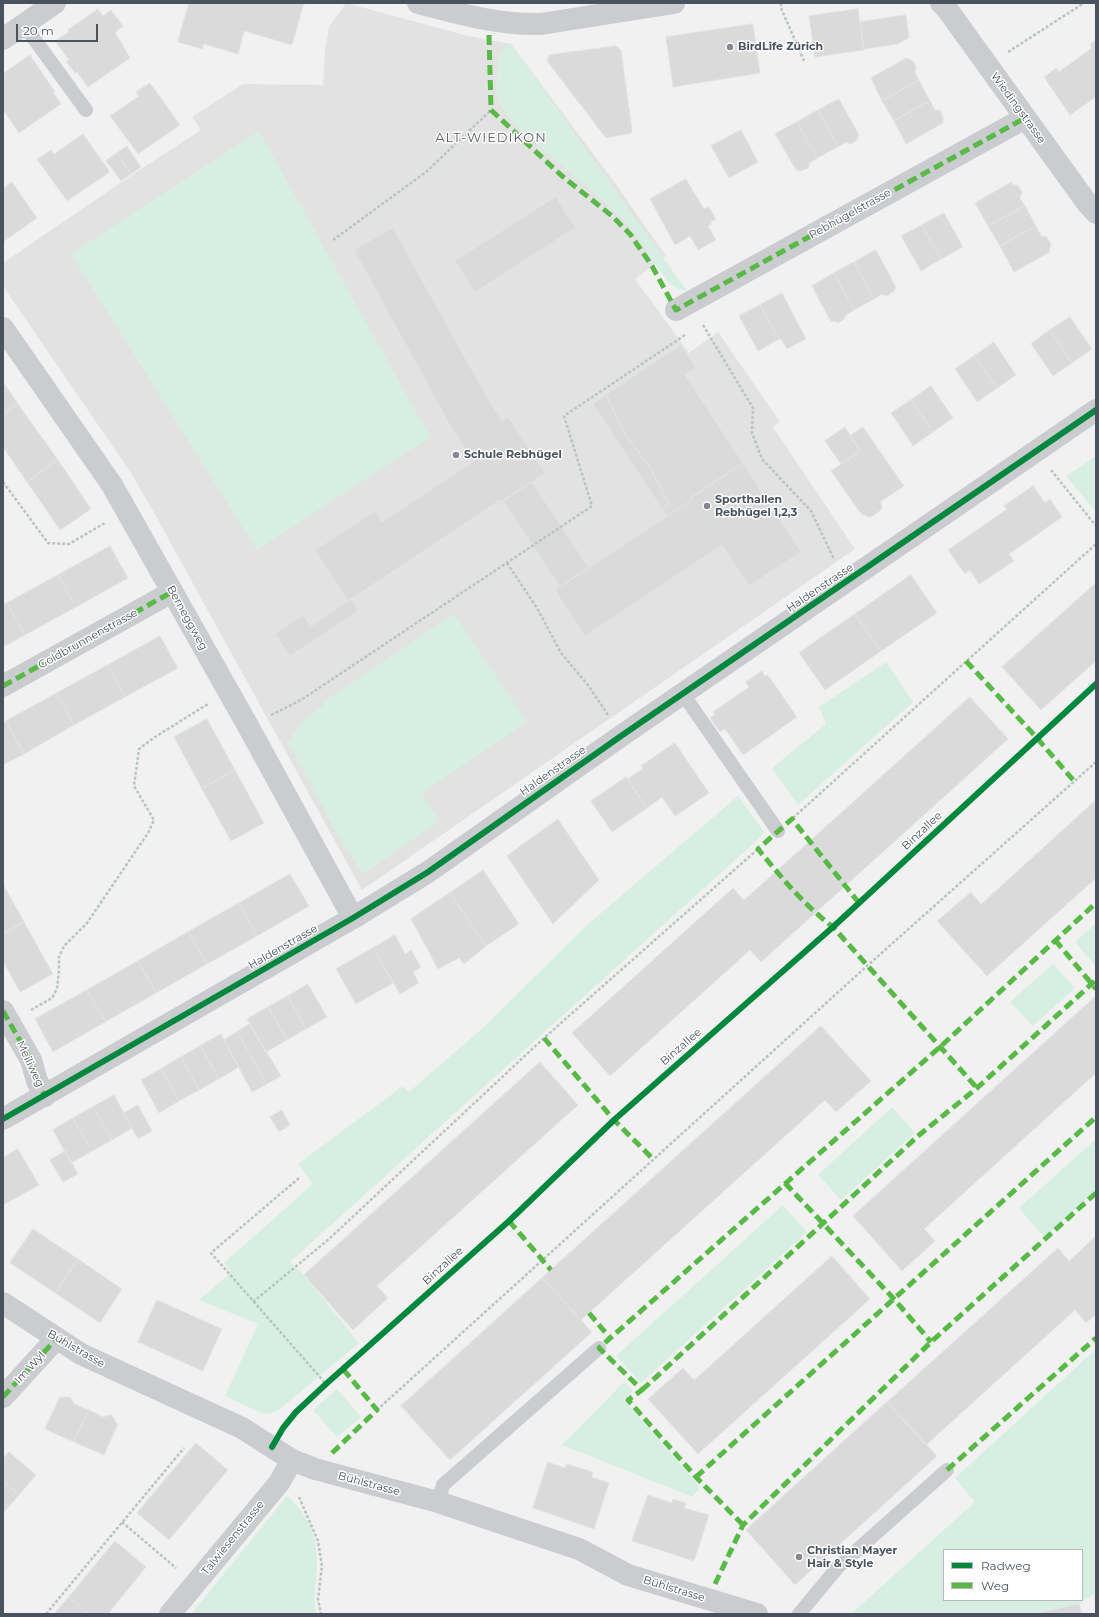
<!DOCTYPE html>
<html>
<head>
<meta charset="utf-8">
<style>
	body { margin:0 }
	#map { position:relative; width:1099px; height:1617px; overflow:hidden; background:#f1f1f1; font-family:Montserrat,sans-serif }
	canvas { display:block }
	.frame { position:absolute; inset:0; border:4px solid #49525d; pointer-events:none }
	.legend { position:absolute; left:943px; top:1549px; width:140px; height:52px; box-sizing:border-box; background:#fff; border:1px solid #b6babe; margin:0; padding:5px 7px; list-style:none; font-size:12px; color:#49525d }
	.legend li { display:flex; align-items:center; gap:8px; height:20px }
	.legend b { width:20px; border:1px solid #b6babe }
	.scale { position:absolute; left:16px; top:24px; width:82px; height:18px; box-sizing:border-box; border:2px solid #49525d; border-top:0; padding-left:5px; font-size:12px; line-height:14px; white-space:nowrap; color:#49525d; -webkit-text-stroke:3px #fff; paint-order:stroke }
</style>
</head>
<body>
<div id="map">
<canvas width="1099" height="1617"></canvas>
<div class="frame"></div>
<ul class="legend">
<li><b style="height:5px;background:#00873e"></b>Radweg</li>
<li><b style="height:5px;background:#58b947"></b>Weg</li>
</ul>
<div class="scale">20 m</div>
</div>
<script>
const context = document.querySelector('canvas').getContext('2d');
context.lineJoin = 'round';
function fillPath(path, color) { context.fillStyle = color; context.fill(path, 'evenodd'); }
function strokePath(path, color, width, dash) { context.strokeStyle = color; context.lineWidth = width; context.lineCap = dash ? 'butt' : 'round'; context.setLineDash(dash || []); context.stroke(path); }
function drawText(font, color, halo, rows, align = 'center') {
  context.font = font + ' Montserrat,sans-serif'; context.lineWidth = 3; context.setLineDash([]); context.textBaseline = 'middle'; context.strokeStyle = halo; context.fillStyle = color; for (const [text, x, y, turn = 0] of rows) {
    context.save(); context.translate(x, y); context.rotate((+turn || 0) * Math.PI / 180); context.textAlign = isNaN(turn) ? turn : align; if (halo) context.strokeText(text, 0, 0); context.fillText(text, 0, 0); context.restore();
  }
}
const education = new Path2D(`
	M346,3L468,36L511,44L615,183L666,256L635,279L689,353L718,332L780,422L773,427L855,549L362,890L153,511L131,473L3,286V263L132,175L201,130L192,117L243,84L323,85L325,51L329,27Z`);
const green = new Path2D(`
	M511,44L687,291L677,289L667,281L631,228L618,214L525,134L506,114L500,104L496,90L498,58L502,50Z
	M259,131L430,437L257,550L71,254Z
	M1096,456V512L1066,476Z
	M454,614L527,722L423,792V797L439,821L363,874L339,837L288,742L306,718L324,705L322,703Z
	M886,662L913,702L798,805L772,768L826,724L819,707Z
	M738,796L765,833L290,1262L304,1275L359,1343L280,1409L272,1413L264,1414L225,1396L258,1324L199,1300L231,1273L224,1263L313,1184L298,1164L403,1086L409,1092L484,1027L586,926Z
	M1096,923V966L1075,942Z
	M1053,964L1075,988L1033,1026L1010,1002Z
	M892,1107L915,1133L841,1200L818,1175Z
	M1096,1139V1190L1044,1237L1019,1208Z
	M783,1205L807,1232L641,1383L616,1356Z
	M1096,1349V1592L1079,1604L1035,1614H851L975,1502L955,1478ZM944,1550H1082V1600H944Z
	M624,1382L633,1391L624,1400L700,1487L693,1497L562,1445Z
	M337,1389L361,1417L337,1437L313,1410Z
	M287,1496C309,1514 318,1539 317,1567C316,1584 313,1598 316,1614H191Z`);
const building = new Path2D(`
	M189,3H304L292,45L244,31L238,54L204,44L202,49L178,42Z
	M98,9L103,16L111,10L123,26L115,32L130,58L88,87L77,72L75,73L66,61L69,60L55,41L69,32L68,30Z
	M858,9L864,50L815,57L809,16Z
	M906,15L909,38L898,44L864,49L860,22Z
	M753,24L760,73L673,87L666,37Z
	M1096,40V97L1070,115L1044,77L1056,68L1059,72L1092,48L1090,45Z
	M616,46L621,50L632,130L631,133L627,134L606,138L547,61L549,55Z
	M30,55L55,92L53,93L61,104L19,133L3,110V74Z
	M907,58L913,61L916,67L915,73L919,80L882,101L871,78Z
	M919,80L930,101L894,121L882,101Z
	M150,83L180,125L138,154L110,116L139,96L136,92Z
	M839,99L859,135L856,141L851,144L846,142L838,147L818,110Z
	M930,101L935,110H940L943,117V123L906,144L894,121Z
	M818,110L838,147L817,158L797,122Z
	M797,122L817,158L810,163L808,168L801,171L796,170L775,134Z
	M741,130L758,162L729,178L711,146Z
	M83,134L110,172L67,201L37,159L51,150L54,154Z
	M127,146L141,167L131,174L117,153Z
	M117,153L131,174L121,181L106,161Z
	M686,179L704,209L709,207L716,219L710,222L712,224L708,226L716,240L698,250L690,236L675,245L650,199Z
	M12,182L37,218L3,242V189Z
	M1012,182V184L1018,186L1022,192L1020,198L1025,206L988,226L975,203Z
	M556,197L575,228L475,292L455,261Z
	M1025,206L1036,226L1000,246L988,226Z
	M944,213L963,247L941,259L922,225Z
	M922,225L941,259L921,271L901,236Z
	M1036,226L1041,236L1047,237L1051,244L1049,250L1050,252L1014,272L1000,246Z
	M393,228L488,399L502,421L508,417L545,473L502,502L500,500L348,601L315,550L375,511L382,522L474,461L451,427L354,250Z
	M876,250L896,287L893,292L887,296L882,294L874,299L854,262Z
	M854,262L874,299L854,310L834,273Z
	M834,273L854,310L846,315L844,319L838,323L834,321L831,322L812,286Z
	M782,293L806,339L787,349L781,339H779L760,305Z
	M760,305L779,339L758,351L739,316Z
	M1070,317L1092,349L1072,363L1050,330Z
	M1050,330L1072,363L1053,376L1031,344Z
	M994,342L1016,375L997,388L974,356Z
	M681,345L696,368L685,375L743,463L691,498L692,500L667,516L662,509L669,504L650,467L625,434L606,395Z
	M974,356L997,388L977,402L955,369Z
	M3,382L18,404L3,415Z
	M931,386L953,418L933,432L911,400Z
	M606,395L625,434L650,467L669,504L662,509L593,404Z
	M911,400L933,432L913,446L891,413Z
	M18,404L58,460L27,482L3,447V415Z
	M845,427L860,451L841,464L825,441Z
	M863,427L904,486L880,502L882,505L881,510L871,517L866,516L864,514L862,515L831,471L860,451L850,436Z
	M58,460L91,509L60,530L27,482Z
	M743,463L801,552L749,586L722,545L585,636L555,590L692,500L691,498Z
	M532,482L589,568L560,587L503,501Z
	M1033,486L1045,503L1050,499L1062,517L1009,554L1014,561L979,584L970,570L965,574L948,550L1007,509L1004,506Z
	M110,546L128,578L76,607L58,575Z
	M58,575L76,607L25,635L7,603Z
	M911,575L937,613L881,651L855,614Z
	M1096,583V661L1041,710L1002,667Z
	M351,599L358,611L290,656L275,634L303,615L311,626Z
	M7,603L25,635L3,647V605Z
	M855,614L881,651L825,690L799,653Z
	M160,636L178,668L125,697L108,665Z
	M108,665L125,697L74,725L57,693Z
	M762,671L765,676L768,675L797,717L743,755L725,729L720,732L710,718L715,714L713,712L749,687L746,682Z
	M57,693L74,725L24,754L6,721Z
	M970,697L1008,739L761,962L750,950L610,1076L572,1033L733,888L744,900Z
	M207,719L235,770L202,789L174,737Z
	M6,721L24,754L3,765V723Z
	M675,743L709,793L675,816L662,797L647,808L627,779L643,769L641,766Z
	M235,770L264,823L231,841L202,789Z
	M626,777L647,808L612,832L591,801Z
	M1096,800V878L987,976L937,921L971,892L981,904Z
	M558,819L599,880L553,924L507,856Z
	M483,870L519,924L486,946L450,893Z
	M290,874L309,906L257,936L239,903Z
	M3,884L24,922L3,934Z
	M450,893L486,946L464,964L459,958L438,969L411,919Z
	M239,903L257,936L207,964L188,932Z
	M24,922L53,974L20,992L3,961V934Z
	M188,932L207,964L156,993L138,961Z
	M395,935L405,954L411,950L421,967L413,972L419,983L400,994L373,948Z
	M373,948L393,983L356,1004L336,969Z
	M138,961L156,993L105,1022L87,990Z
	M308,984L327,1017L306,1029L288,996Z
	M87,990L105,1022L53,1052L35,1019Z
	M288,996L306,1029L287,1040L268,1007Z
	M1096,996V1073L924,1229L935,1241L902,1271L853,1216Z
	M268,1007L287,1040L266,1052L247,1019Z
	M250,1024L281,1076L267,1084L237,1032Z
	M821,1026L871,1081L836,1112L825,1100L581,1320L542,1278Z
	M237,1032L267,1084L252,1092L224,1040Z
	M221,1034L239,1067L219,1079L200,1046Z
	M200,1046L219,1079L199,1090L181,1057Z
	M181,1057L199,1090L179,1101L161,1069Z
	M540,1062L578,1105L377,1286L388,1298L353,1330L304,1275Z
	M161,1069L179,1101L159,1113L141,1080Z
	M114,1095L132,1128L112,1140L93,1107Z
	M138,1105L152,1131L138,1139L124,1113Z
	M93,1107L112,1140L92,1151L73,1118Z
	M282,1110L290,1125L279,1132L270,1117Z
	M73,1118L92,1151L71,1163L53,1130Z
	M18,1149L39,1185L3,1205V1158Z
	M65,1151L78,1174L63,1182L50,1160Z
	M33,1229L78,1259L55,1293L10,1263Z
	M1096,1236V1314L1086,1323L1075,1310L926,1445L887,1402L1058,1248L1069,1261Z
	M832,1256L870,1299L698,1454L648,1399L683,1368L694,1380Z
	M78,1259L122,1289L100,1323L55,1293Z
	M542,1278L592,1332L450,1460L401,1406Z
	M157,1300L222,1329L203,1371L138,1342Z
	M60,1397L63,1398V1397H70L74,1404L89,1410L74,1442L45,1429Z
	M887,1402L937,1456L795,1585L746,1530Z
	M89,1410L103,1417L111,1415L116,1421L115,1422L118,1424L104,1455L74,1442Z
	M196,1443L228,1470L169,1540L137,1513Z
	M9,1452L36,1475L19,1495L3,1481V1459Z
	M548,1462L565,1468L567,1464L593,1472L592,1477L609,1483L594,1529L533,1508Z
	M3,1481L19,1495L3,1513Z
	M648,1495L672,1503L673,1499L686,1503L684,1508L709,1515L694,1561L632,1541Z
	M115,1541L146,1567L108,1614H89L69,1597Z
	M69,1597L89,1614H54Z
	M1079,1604L1082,1614H1035Z`);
const path = new Path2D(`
	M781,3V8L804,61
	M1008,52L1084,3
	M333,240L426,172L491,110
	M703,325L753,408L752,433L762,459L811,511L834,559
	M1051,470L1096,526
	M3,482L48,543L69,544L105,523
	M507,563L537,608L561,653L588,685L608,715
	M271,715L301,700L592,506L564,416L685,335
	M793,818L1096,544
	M31,1010L52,998L57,989L59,970V957L64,946L87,923L148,833L154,820L134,786L139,749L155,737L208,704
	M299,1178L211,1253L326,1384
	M253,1302L329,1239L544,1038L758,849
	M377,1410L867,966L1096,762
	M299,1497L318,1541L322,1566L318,1599L321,1614
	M122,1522L176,1568
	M46,1614L184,1448`);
const lane = new Path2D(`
	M24,25L86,110
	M683,694L778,831
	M438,1502L443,1485L599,1348
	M799,1614L838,1567L947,1470`);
const street = new Path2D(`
	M418,3C459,14 499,25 541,24L674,3
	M941,3L947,9L1087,203L1096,213
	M3,39L55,3
	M676,310L1025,118
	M3,328L112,485L248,726L353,918
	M3,686L172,592
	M3,1011L31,1060L37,1081L45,1096
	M3,1119L353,918L428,872L621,736L1096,410
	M3,1303L81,1354L242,1428L292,1460L315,1469L438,1502L579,1549L628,1575L757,1614
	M3,1397L56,1339
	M170,1614L279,1483L292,1460`);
const quiet = new Path2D(`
	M489,35L491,110L562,176L612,216L630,234L652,266L676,310L1025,118
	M966,661L1037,738L1074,781
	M3,686L172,592
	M859,903L792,819L758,849C781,877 804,905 833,927L977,1088
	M1055,940L1096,989
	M3,1011L31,1060L37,1081L45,1096
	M544,1038L614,1120L653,1159
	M785,1183L894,1299L931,1342
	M509,1221L551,1270
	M589,1313L610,1338
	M642,1390L918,1136L977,1088L1096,980
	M3,1397L56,1339
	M332,1453L377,1410L343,1369
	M947,1470L1096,1338
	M696,1477L1096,1117
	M743,1525L696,1477L628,1400L642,1390L599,1348L940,1047L1096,903
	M715,1584L743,1525L931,1342L1096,1193`);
const cycleway = new Path2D(`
	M3,1119L353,918L428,872L621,736L1096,410
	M272,1447L283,1428L296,1412L326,1384L509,1221L614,1120L833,927L1096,684`);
const markers = [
	[730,47,4,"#848a91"],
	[456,455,4,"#848a91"],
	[707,506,4,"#848a91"],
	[799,1557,4,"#848a91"]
];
const poiNames = [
	["BirdLife Zürich",738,47],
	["Schule Rebhügel",464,455],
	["Sporthallen",715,500],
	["Rebhügel 1,2,3",715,513],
	["Christian Mayer",807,1551],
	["Hair & Style",807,1564]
];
const streetNames = [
	["Wiedingstrasse",1018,108,54],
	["Rebhügelstrasse",850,214,-29],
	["Haldenstrasse",820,588,-34],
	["Berneggweg",187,618,61],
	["Goldbrunnenstrasse",88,639,-29],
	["Haldenstrasse",553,771,-35],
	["Binzallee",922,831,-43],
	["Haldenstrasse",283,947,-30],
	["Binzallee",681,1047,-41],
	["Meiliweg",30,1064,65],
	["Binzallee",443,1266,-42],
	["Bühlstrasse",76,1349,30],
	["Im Wyl",30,1368,-47],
	["Bühlstrasse",369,1484,15],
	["Talwiesenstrasse",233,1538,-51],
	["Bühlstrasse",674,1589,17]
];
const quarterNames = [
	["ALT-WIEDIKON",491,138]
];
fillPath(education, '#e3e2e3');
fillPath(green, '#d7efe2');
fillPath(building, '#dadadb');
strokePath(building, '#e2e3e4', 1);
strokePath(path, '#b9c4c1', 2.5, [3, 2]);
strokePath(lane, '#cbcccf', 14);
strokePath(street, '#cbcccf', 22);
strokePath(quiet, '#58b947', 5, [10, 5]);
strokePath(cycleway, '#00873e', 6);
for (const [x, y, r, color] of markers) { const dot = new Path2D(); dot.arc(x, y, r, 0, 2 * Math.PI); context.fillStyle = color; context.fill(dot); strokePath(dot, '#fff', 1.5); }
drawText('bold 11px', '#49525d', '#fff', poiNames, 'left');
drawText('11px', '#49525d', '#fff', streetNames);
context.letterSpacing = '1px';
drawText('13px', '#5d6065', '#fff', quarterNames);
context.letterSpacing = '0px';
</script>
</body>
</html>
